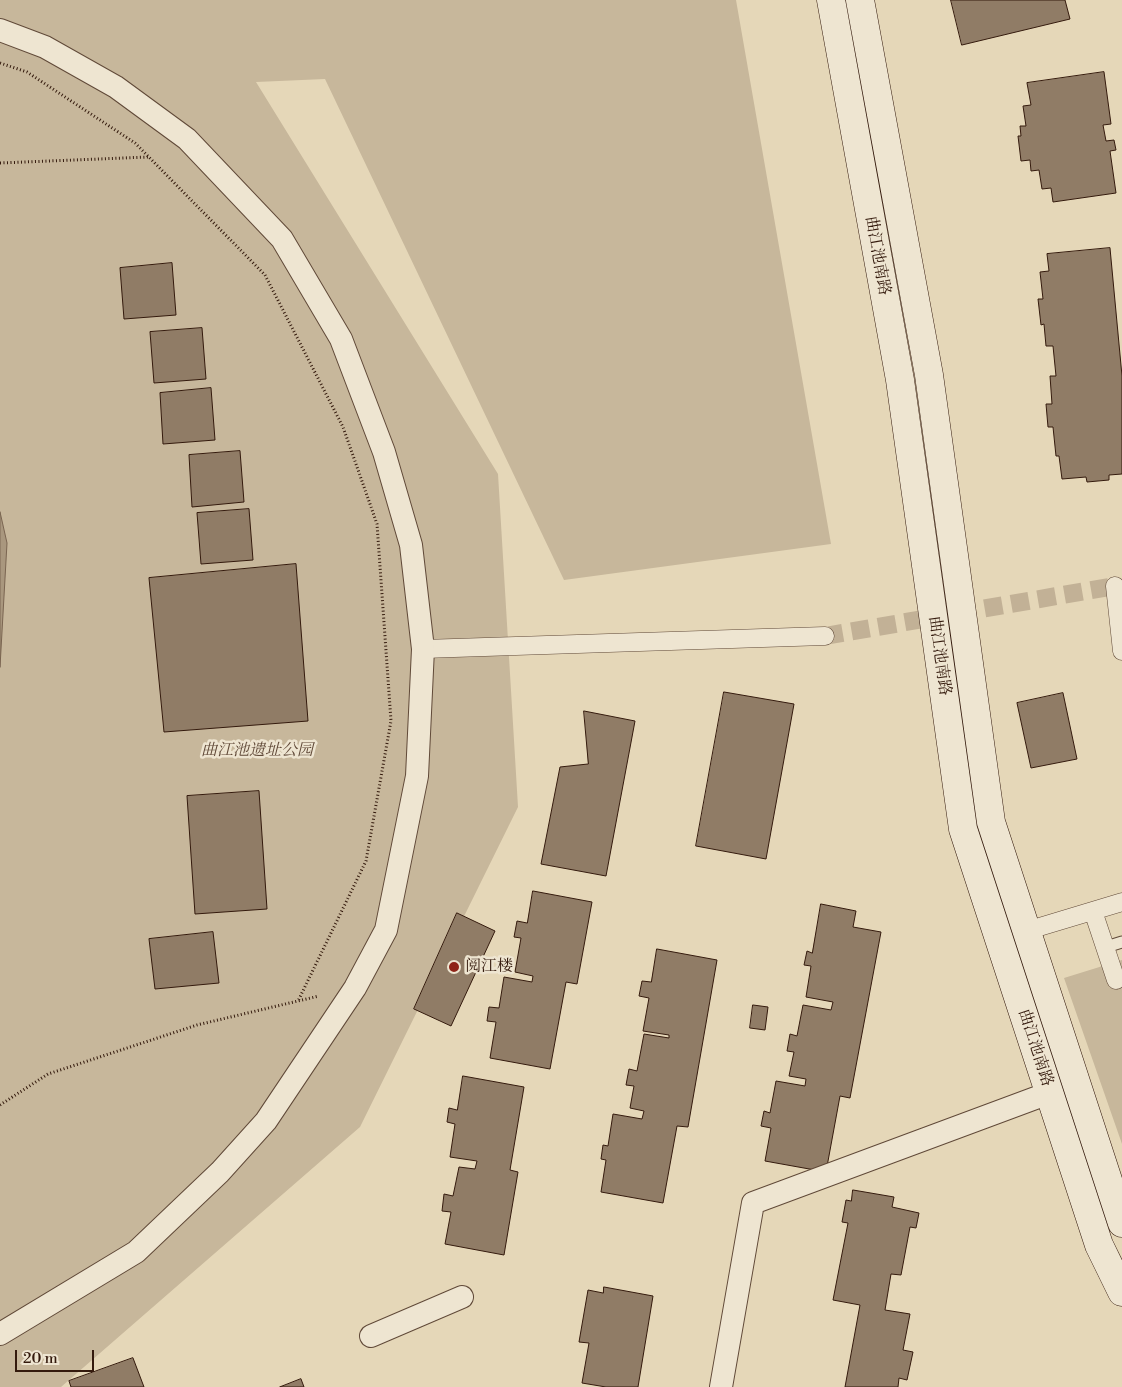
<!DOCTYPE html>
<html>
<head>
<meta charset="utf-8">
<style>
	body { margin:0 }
	#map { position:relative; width:1122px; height:1387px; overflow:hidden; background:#e5d7b8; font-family:"Libre Bodoni",serif }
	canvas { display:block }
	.scale { position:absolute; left:15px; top:1350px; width:79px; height:22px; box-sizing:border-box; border:2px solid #341a0d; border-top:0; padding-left:6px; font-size:15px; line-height:18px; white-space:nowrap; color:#341a0d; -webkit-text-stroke:4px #eee5d1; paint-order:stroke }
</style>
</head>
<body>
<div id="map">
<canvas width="1122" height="1387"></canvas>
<div class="scale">20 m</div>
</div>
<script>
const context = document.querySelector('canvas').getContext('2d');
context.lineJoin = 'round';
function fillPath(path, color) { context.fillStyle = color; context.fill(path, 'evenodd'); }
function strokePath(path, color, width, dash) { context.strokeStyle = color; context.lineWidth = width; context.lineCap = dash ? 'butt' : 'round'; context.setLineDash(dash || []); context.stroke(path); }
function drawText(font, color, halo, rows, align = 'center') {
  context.font = font + ' "Libre Bodoni","Noto Serif SC",serif'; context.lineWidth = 5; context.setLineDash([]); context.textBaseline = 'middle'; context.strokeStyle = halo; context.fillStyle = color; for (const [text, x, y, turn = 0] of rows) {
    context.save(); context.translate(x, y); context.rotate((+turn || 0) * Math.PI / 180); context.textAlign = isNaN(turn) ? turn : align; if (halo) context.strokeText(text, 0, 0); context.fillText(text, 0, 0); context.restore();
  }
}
const green = new Path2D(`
	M0,0H736L831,544L564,580L325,79L256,82L498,474L518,807L360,1127L61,1387H0Z
	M1122,960V1144L1064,978Z`);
const water = new Path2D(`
	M0,512L7,543L0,667Z`);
const building = new Path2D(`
	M951,0H1065L1070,19L962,45Z
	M1104,72L1111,124L1103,125L1106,141L1114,140L1116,150L1110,151L1116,193L1053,202L1051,188L1042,189L1039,170L1031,171L1030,160L1021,161L1018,136H1021L1020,126H1026L1023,106L1031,105L1027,83Z
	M1110,248L1122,376V474L1109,475V480L1087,482L1086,477L1062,479L1059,456H1056L1053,427H1048L1046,404H1052L1050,376H1056L1053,346H1046L1044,324L1041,325L1038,299H1043L1040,272L1049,271L1047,254Z
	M172,263L176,315L124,319L120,268Z
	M202,328L206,379L154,383L150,332Z
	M211,388L215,440L163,444L160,393Z
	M240,451L244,502L192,507L189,455Z
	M249,509L253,560L201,564L197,513Z
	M296,564L308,721L164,732L149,578Z
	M724,692L794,704L766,859L696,846Z
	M1063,693L1077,759L1031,768L1017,703Z
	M584,711L635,721L606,876L541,864L560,767L588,764Z
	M259,791L267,909L195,914L187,796Z
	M533,891L592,902L577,984L566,982L550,1069L490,1058L496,1022L487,1021L489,1007L499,1008L504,977L532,982L533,976L515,972L521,938L514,937L517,921L527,923Z
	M821,904L856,911L853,927L881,932L850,1098L840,1096L826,1172L765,1161L771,1128L761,1126L764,1111L770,1113L776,1081L805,1086L806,1079L789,1076L794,1052L787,1051L790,1034L797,1036L803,1005L831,1010L833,1002L806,997L811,966L804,965L807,951L812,953Z
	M457,913L495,931L451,1026L414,1009Z
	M213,932L219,983L155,989L149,939Z
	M657,949L717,960L688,1127L677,1126L663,1203L601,1192L606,1160L601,1159L603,1145L608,1146L613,1114L642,1119L644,1111L630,1108L634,1086L626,1085L629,1069L637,1071L644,1034L669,1038V1035L643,1031L649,998L639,996L642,981L651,982Z
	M753,1005L768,1007L765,1030L750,1028Z
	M463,1076L524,1087L510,1170L518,1172L504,1255L445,1244L451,1212L442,1211L444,1194L453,1196L459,1167L475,1169L477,1161L450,1157L455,1124L447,1122L449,1108L457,1110Z
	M853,1190L894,1197L892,1207L919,1213L916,1228L910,1227L901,1275L891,1274L885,1310L910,1314L903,1350L913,1352L907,1380L899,1378L898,1387H845L860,1305L833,1300L848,1223L842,1222L846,1200L851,1201Z
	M604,1287L653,1296L638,1387H606L582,1383L589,1343L579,1342L588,1290L603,1293Z
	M133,1358L144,1387H71L69,1381Z
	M301,1379L304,1387H280Z`);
const pedestrianTunnel = new Path2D(`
	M825,636L1115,586`);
const path = new Path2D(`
	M0,63L27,72L135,143L265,275L343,427L377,524L391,721L366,861L298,1001
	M0,163L148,157
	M0,1105L48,1074L197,1025L319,996`);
const service = new Path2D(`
	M1106,947L1122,942`);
const pedestrian = new Path2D(`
	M1115,586L1122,651
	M423,649L825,636
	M1093,911L1116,980
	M1026,931L1122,902`);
const minor = new Path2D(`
	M0,30L45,47L116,87L187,139L282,239L341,339L384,452L411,545L423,649L417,776L386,930L355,988L266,1121L220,1172L136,1252L0,1334
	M371,1336L462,1297
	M721,1387L753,1203L1049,1093`);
const secondary = new Path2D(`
	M831,0L900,380L963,829L1099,1245L1122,1292
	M860,0L929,375L991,822L1122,1223`);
const markers = [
	[454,967,6,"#8f2418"]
];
const streetNames = [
	["曲江池南路",877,256,80],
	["曲江池南路",939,656,82],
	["曲江池南路",1035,1048,72]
];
const parkNames = [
	["曲江池遗址公园",257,751]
];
const poiNames = [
	["阅江楼",465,967]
];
fillPath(green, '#c7b79b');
fillPath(water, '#a9977e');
strokePath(water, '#7a6551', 1);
fillPath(building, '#907c66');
strokePath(building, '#341a0d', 1);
strokePath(pedestrianTunnel, '#c2b196', 18, [18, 9]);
strokePath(service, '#604938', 13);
strokePath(pedestrian, '#604938', 19);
strokePath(minor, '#604938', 24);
strokePath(secondary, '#341a0d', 29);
strokePath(path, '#341a0d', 3, [1, 2.5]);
strokePath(service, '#eee5d1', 11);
strokePath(pedestrian, '#eee5d1', 18);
strokePath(minor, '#eee5d1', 22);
strokePath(secondary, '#eee5d1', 28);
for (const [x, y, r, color] of markers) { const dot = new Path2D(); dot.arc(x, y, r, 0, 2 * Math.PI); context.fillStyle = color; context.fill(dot); strokePath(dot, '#eee5d1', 2); }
drawText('16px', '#341a0d', '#eee5d1', streetNames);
drawText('italic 16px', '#604938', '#eee5d1', parkNames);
drawText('16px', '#341a0d', '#eee5d1', poiNames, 'left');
</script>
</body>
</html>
